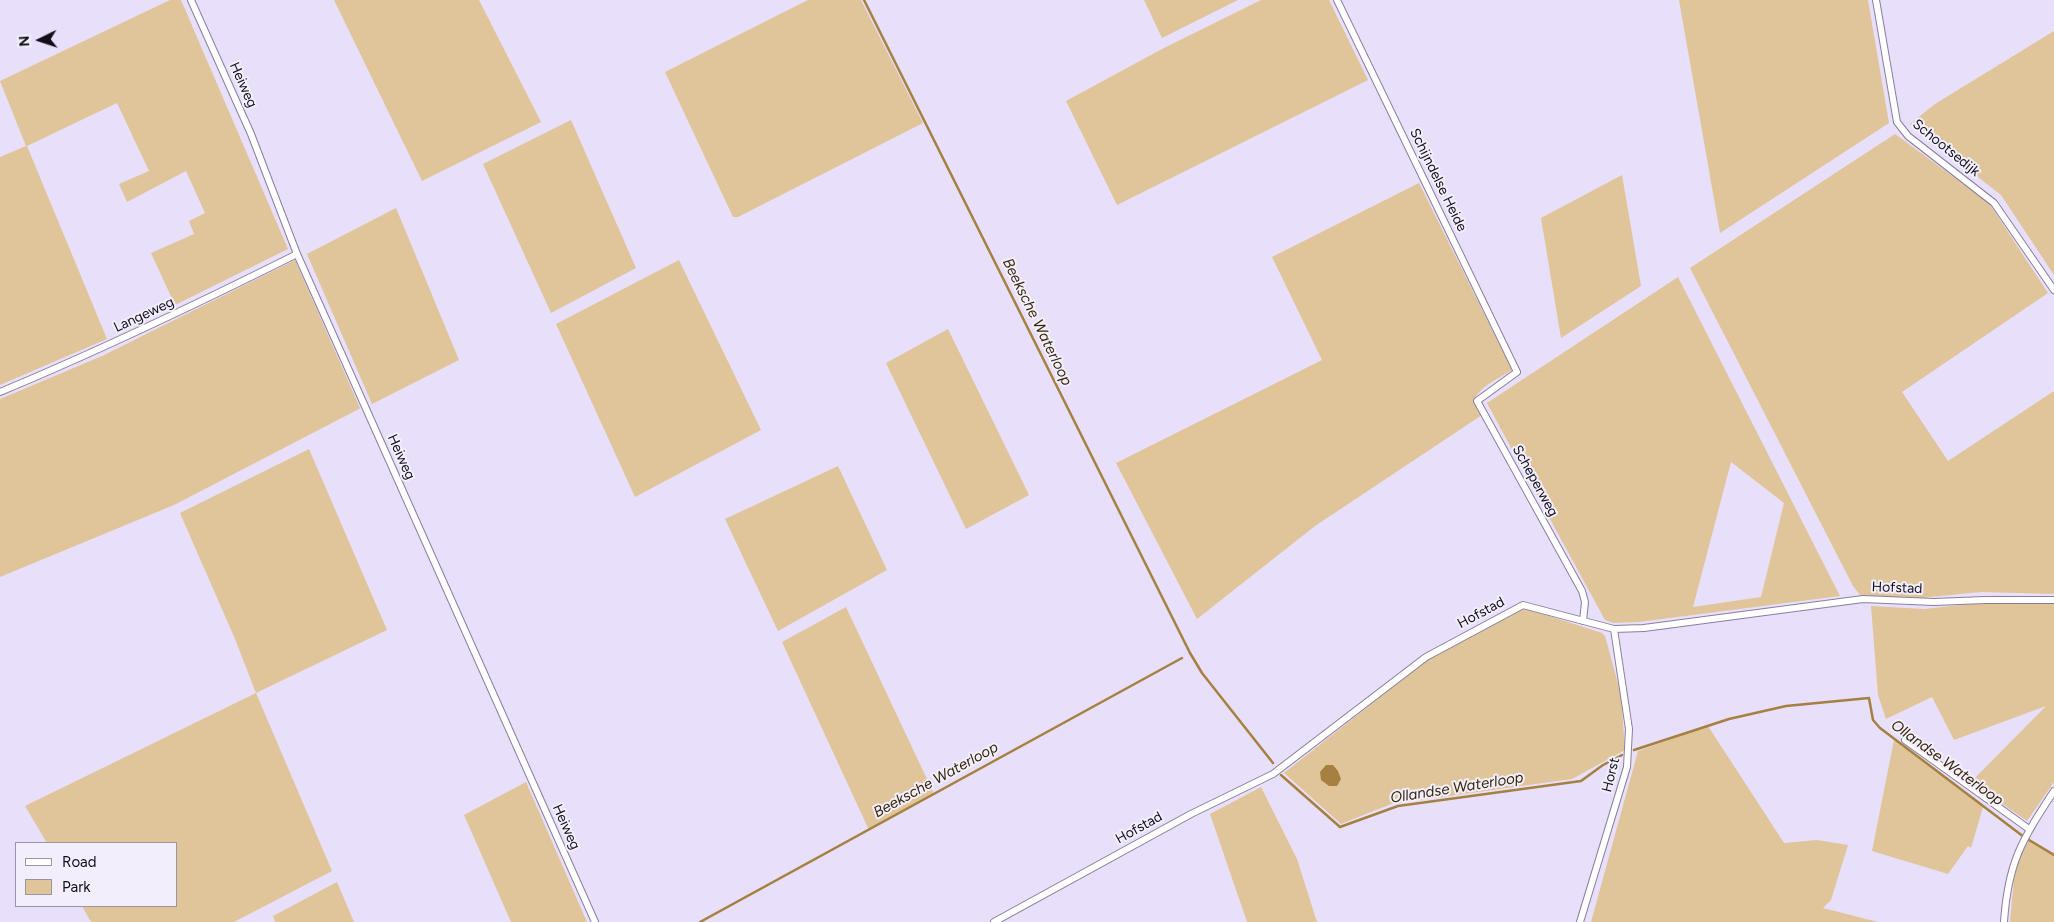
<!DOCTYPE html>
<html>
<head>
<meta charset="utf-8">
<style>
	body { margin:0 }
	#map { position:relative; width:2054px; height:922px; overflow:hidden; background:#e8dffa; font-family:Figtree,sans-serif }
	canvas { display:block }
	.legend { position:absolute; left:15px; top:842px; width:162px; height:65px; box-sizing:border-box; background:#f3eefc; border:1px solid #9995a2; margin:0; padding:6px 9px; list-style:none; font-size:15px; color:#130f1a }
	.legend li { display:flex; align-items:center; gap:10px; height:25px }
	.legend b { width:25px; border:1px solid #9995a2 }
	.north { position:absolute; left:15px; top:15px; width:50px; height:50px; -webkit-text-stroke:4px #f3eefc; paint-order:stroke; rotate:266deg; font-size:14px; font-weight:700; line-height:20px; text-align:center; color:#130f1a }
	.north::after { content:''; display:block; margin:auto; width:18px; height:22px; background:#130f1a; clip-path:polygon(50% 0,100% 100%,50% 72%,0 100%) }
</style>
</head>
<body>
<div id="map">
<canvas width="2054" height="922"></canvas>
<ul class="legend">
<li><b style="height:6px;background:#fff"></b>Road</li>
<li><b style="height:14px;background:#dfc599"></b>Park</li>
</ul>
<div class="north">N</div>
</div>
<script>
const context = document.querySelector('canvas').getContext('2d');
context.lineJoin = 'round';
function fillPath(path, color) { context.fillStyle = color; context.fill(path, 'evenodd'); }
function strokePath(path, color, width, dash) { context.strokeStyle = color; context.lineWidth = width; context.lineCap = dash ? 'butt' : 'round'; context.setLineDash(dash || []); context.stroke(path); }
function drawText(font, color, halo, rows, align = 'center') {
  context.font = font + ' Figtree,sans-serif'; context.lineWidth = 4; context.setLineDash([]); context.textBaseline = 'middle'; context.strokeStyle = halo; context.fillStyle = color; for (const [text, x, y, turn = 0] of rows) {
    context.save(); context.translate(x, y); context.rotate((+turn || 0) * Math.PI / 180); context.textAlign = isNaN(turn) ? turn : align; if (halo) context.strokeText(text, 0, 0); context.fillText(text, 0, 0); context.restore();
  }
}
const green = new Path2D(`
	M170,0H181L288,249L175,305L151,253L194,234L189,221L205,213L186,171L127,202L119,184L149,171L117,103L27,146L107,339L0,385V157L26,146L0,81Z
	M334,0H479L541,122L422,181Z
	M808,0H861L923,123L738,217H733L665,72Z
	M1144,0H1238L1162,38Z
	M1261,0H1329L1368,80L1117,205L1066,101L1162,49Z
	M1679,0H1868L1889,123L1720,233Z
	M2054,31V275L2001,195L1910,124L1935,104Z
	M571,120L636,268L551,313L483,164Z
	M1895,134L1989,203L2048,293L1902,392L1948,461L2054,391V594L1981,592L1909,599L1860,595L1853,586L1690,268Z
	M1622,175L1641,286L1561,338L1541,218Z
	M1419,183L1512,370C1500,378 1480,386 1475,399L1482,415L1315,526L1197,619L1116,463L1322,360L1272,257Z
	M396,208L459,360L372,404L307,254Z
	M295,260L360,408L359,409L174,505L0,577V399L102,356Z
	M679,260L761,430L635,497L556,324Z
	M1678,277L1840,596L1639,622L1613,623L1605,620L1489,407L1487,403ZM1731,462L1784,503L1761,597L1693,607Z
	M948,329L1029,495L966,529L886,363Z
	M309,449L387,630L256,693L332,871L234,922H91L82,906H176V843H47L25,806L256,693L235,639L180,513Z
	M838,466L887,570L778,631L725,519Z
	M1980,603L2054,604V782L2027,821L1971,782L2046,706L1954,740L1932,697L1886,719L1878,695L1871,606L1924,609Z
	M846,607L934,794L869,830L782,642Z
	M1525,608L1602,633L1605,636L1621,695L1625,750L1572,779L1391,804L1341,824L1284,773L1427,660Z
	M1708,726L1784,843L1817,840L1848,845L1831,900L1823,908L1878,922H1591L1638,751Z
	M1894,740L1983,807L1971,848L1968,846L1948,874L1872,851Z
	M526,782L587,922H511L464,815Z
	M1261,787L1297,859L1317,922H1247L1210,814Z
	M2028,838L2054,854V922H2010C2013,894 2013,862 2028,838Z
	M337,882L354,922H275L273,916Z`);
const water = new Path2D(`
	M1326,765H1333L1338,771L1341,779L1337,786H1329L1321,780L1320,772Z`);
const stream = new Path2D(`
	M864,0L1190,653L1202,673L1273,763
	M1634,750L1729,719L1786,706L1869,698L1873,720L1880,728L2024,837L2054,855
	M1281,775L1340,827L1398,806L1581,781L1603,765L1622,755
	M700,922L1182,658`);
const street = new Path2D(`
	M191,0L251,134L297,254L595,922
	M1337,0L1517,372L1477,401L1582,591L1585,602L1583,621
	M1876,0L1897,122L1908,136L1994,203L2054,290
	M0,392C101,350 199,303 297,254
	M1905,740L2029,829
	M994,922L1191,814L1273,774L1426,657L1523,605L1614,629L1644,628L1863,599L1934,602L1985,600H2054
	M1580,922L1627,767L1629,729L1614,629
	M2004,922C2008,862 2022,840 2054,791`);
const streetNames = [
	["Heiweg",243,85,66],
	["Schootsedijk",1946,148,39],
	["Schijndelse Heide",1438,180,64],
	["Langeweg",144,315,-25],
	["Heiweg",401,457,66],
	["Scheperweg",1535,481,61],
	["Hofstad",1897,588,2],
	["Hofstad",1481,613,-28],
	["Horst",1611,775,-76],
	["Heiweg",566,827,66],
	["Hofstad",1139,828,-29]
];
const waterNames = [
	["Beeksche Waterloop",1037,322,64],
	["Ollandse Waterloop",1947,763,36],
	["Beeksche Waterloop",936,780,-29],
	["Ollandse Waterloop",1457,788,-9]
];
fillPath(green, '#dfc599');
fillPath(water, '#a58041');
strokePath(stream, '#a58041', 2.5);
strokePath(street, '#8a7e9d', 8);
strokePath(street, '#fff', 6);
drawText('14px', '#130f1a', '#f3eefc', streetNames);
drawText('italic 15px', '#372709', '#f3eefc', waterNames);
</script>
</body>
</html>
